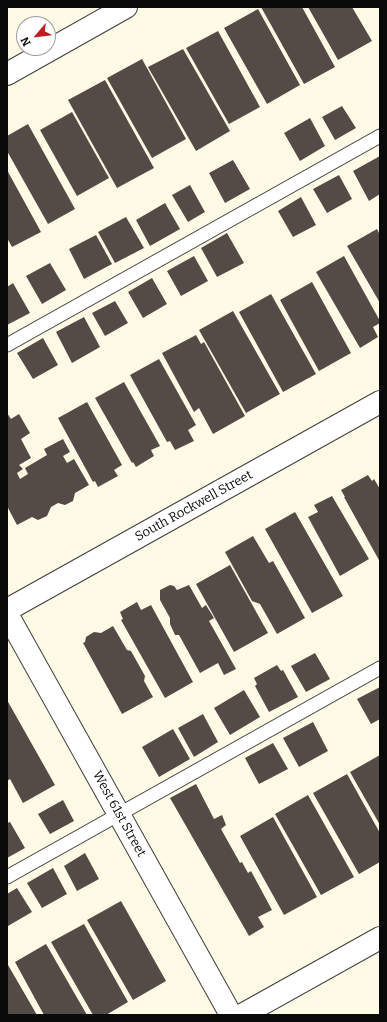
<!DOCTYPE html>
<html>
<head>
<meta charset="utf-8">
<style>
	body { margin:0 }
	#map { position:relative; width:387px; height:1022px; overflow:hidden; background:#fffae6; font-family:Bitter,serif }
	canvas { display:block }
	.frame { position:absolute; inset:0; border:8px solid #0a0a0a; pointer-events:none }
	.north { position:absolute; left:16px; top:16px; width:40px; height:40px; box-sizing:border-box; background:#fff; border:1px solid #9d9d9d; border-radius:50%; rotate:242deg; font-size:11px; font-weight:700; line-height:16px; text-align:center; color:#0a0a0a }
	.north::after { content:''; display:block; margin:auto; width:14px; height:18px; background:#c01c22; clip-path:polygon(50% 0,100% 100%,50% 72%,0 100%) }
</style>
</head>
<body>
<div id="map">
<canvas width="387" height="1022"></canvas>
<div class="frame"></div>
<div class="north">N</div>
</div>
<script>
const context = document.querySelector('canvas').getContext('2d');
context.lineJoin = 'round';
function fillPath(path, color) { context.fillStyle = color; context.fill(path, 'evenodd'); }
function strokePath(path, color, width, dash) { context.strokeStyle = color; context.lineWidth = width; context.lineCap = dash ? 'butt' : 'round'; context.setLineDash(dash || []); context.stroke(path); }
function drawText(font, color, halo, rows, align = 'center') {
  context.font = font + ' Bitter,serif'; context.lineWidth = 4; context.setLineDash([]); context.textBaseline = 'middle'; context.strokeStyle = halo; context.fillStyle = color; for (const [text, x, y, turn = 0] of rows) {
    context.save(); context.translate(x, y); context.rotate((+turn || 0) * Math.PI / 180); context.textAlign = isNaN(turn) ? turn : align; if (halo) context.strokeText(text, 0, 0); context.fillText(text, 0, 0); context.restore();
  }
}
const building = new Path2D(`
	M261,7H302L335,67L304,84Z
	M308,7H352L372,41L338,60Z
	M258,9L300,85L267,104L224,28Z
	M218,31L260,107L229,124L186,48Z
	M183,49L230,131L196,151L148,67Z
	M142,59L186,139L152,158L107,78Z
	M105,80L154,168L117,188L68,100Z
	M342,106L356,128L335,140L322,117Z
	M72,112L109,178L77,196L40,130Z
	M310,118L325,146L300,161L284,133Z
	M28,124L75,209L48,224L7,151V136Z
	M380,156V194L369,201L353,171Z
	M233,160L250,189L225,203L209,173Z
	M7,170L41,232L12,247L7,238Z
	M339,175L352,199L327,213L313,189Z
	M190,185L205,212L188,222L172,195Z
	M301,197L316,225L293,237L278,211Z
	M165,203L180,229L150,246L136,220Z
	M126,217L144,248L115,263L98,232Z
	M377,229L380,235V303L347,246Z
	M227,233L244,263L217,277L201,248Z
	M96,235L112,264L84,279L69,249Z
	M194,256L208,281L181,296L167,271Z
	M344,256L380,321V323L373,327L378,337L360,348L316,272Z
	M50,263L66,290L42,304L26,276Z
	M152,278L167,304L143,318L128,292Z
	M312,282L351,353L319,371L280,300Z
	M13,283L30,313L7,325V287Z
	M271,294L316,374L283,392L239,312Z
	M115,301L128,323L105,336L92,313Z
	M233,311L280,394L246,413L199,330Z
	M84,317L100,347L72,363L56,332Z
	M196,335L201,344L204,342L245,416L213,434L199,408L194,412L162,353Z
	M43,338L58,365L33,379L17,353Z
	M159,359L196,425L188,430L194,441L175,450L170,441L167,442L130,375Z
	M124,382L160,446L151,450L154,456L136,467L133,462L132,463L95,398Z
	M87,402L122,465L114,470L118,476L98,487L95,481L93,482L58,418Z
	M7,413L11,419L19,414L30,433L21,439L31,458L19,465L23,469L17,473L20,479L28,474L25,468L47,455L44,449L63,439L70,452L63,456L67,463L74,459L89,485L75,493L73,501L65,505L58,503L51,507L47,516L38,520L32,517L17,525L7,506Z
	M368,475L372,481L374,479L380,489V562L344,497H345L341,490Z
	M332,496L369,559L340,576L308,517L318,512L314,505Z
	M295,512L343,596L312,613L265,529Z
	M253,536L269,563L273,561L305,618L277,634L260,604L252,601L225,552Z
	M230,565L268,633L234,652L196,584Z
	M170,585L174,586L177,590L189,585L202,608L206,605L214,618L209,621L236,669L224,675L218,663L200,673L179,635H175L170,624V618L160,600V590Z
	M137,602L141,610L151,605L193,682L165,698L121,620L123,619L120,612Z
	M113,626L127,650L131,651L145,676L144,681L153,697L122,714L83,643L85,642L86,637L94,632L101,633Z
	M315,653L330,679L306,692L291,666Z
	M277,665L281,671L283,670L298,697L269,712L255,686L257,684L254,678Z
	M380,687V719L371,724L357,699Z
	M244,690L260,717L230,735L214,708Z
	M7,700L55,785L23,803L10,779L7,781Z
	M203,714L218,742L194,757L178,728Z
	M313,722L328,751L299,767L283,738Z
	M173,729L190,759L159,777L142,747Z
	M273,743L288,769L259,784L245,758Z
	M380,755V825L350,772Z
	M347,774L380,833V862L359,874L313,793Z
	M196,784L214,819L222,815L226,825L221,829L240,863L242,862L248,873L251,871L272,910L258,917L264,927L249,936L170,798Z
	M308,795L354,877L321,895L275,814Z
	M63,800L74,821L50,834L38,814Z
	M273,817L317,897L284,915L240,836Z
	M10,822L25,848L7,858V823Z
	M85,853L99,879L77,891L64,866Z
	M53,868L67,894L42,908L27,883Z
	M17,888L32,912L8,926L7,894Z
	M121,901L166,981L133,1000L87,920Z
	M84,924L128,1002L106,1015H93L51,942Z
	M46,944L87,1015H44L15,962Z
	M8,965L37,1015H7Z`);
const service = new Path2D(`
	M7,345L380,136
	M7,877L380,668`);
const minor = new Path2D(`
	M7,74L126,7
	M7,610L380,402
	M7,614L231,1015
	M242,1015L380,938`);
const streetNames = [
	["South Rockwell Street",194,506,-29],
	["West 61st Street",119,814,61]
];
fillPath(building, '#534b46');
strokePath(service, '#3d3d3d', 15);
strokePath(minor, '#3d3d3d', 24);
strokePath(service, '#fff', 13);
strokePath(minor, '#fff', 22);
drawText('13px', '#0a0a0a', '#fff', streetNames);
</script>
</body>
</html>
